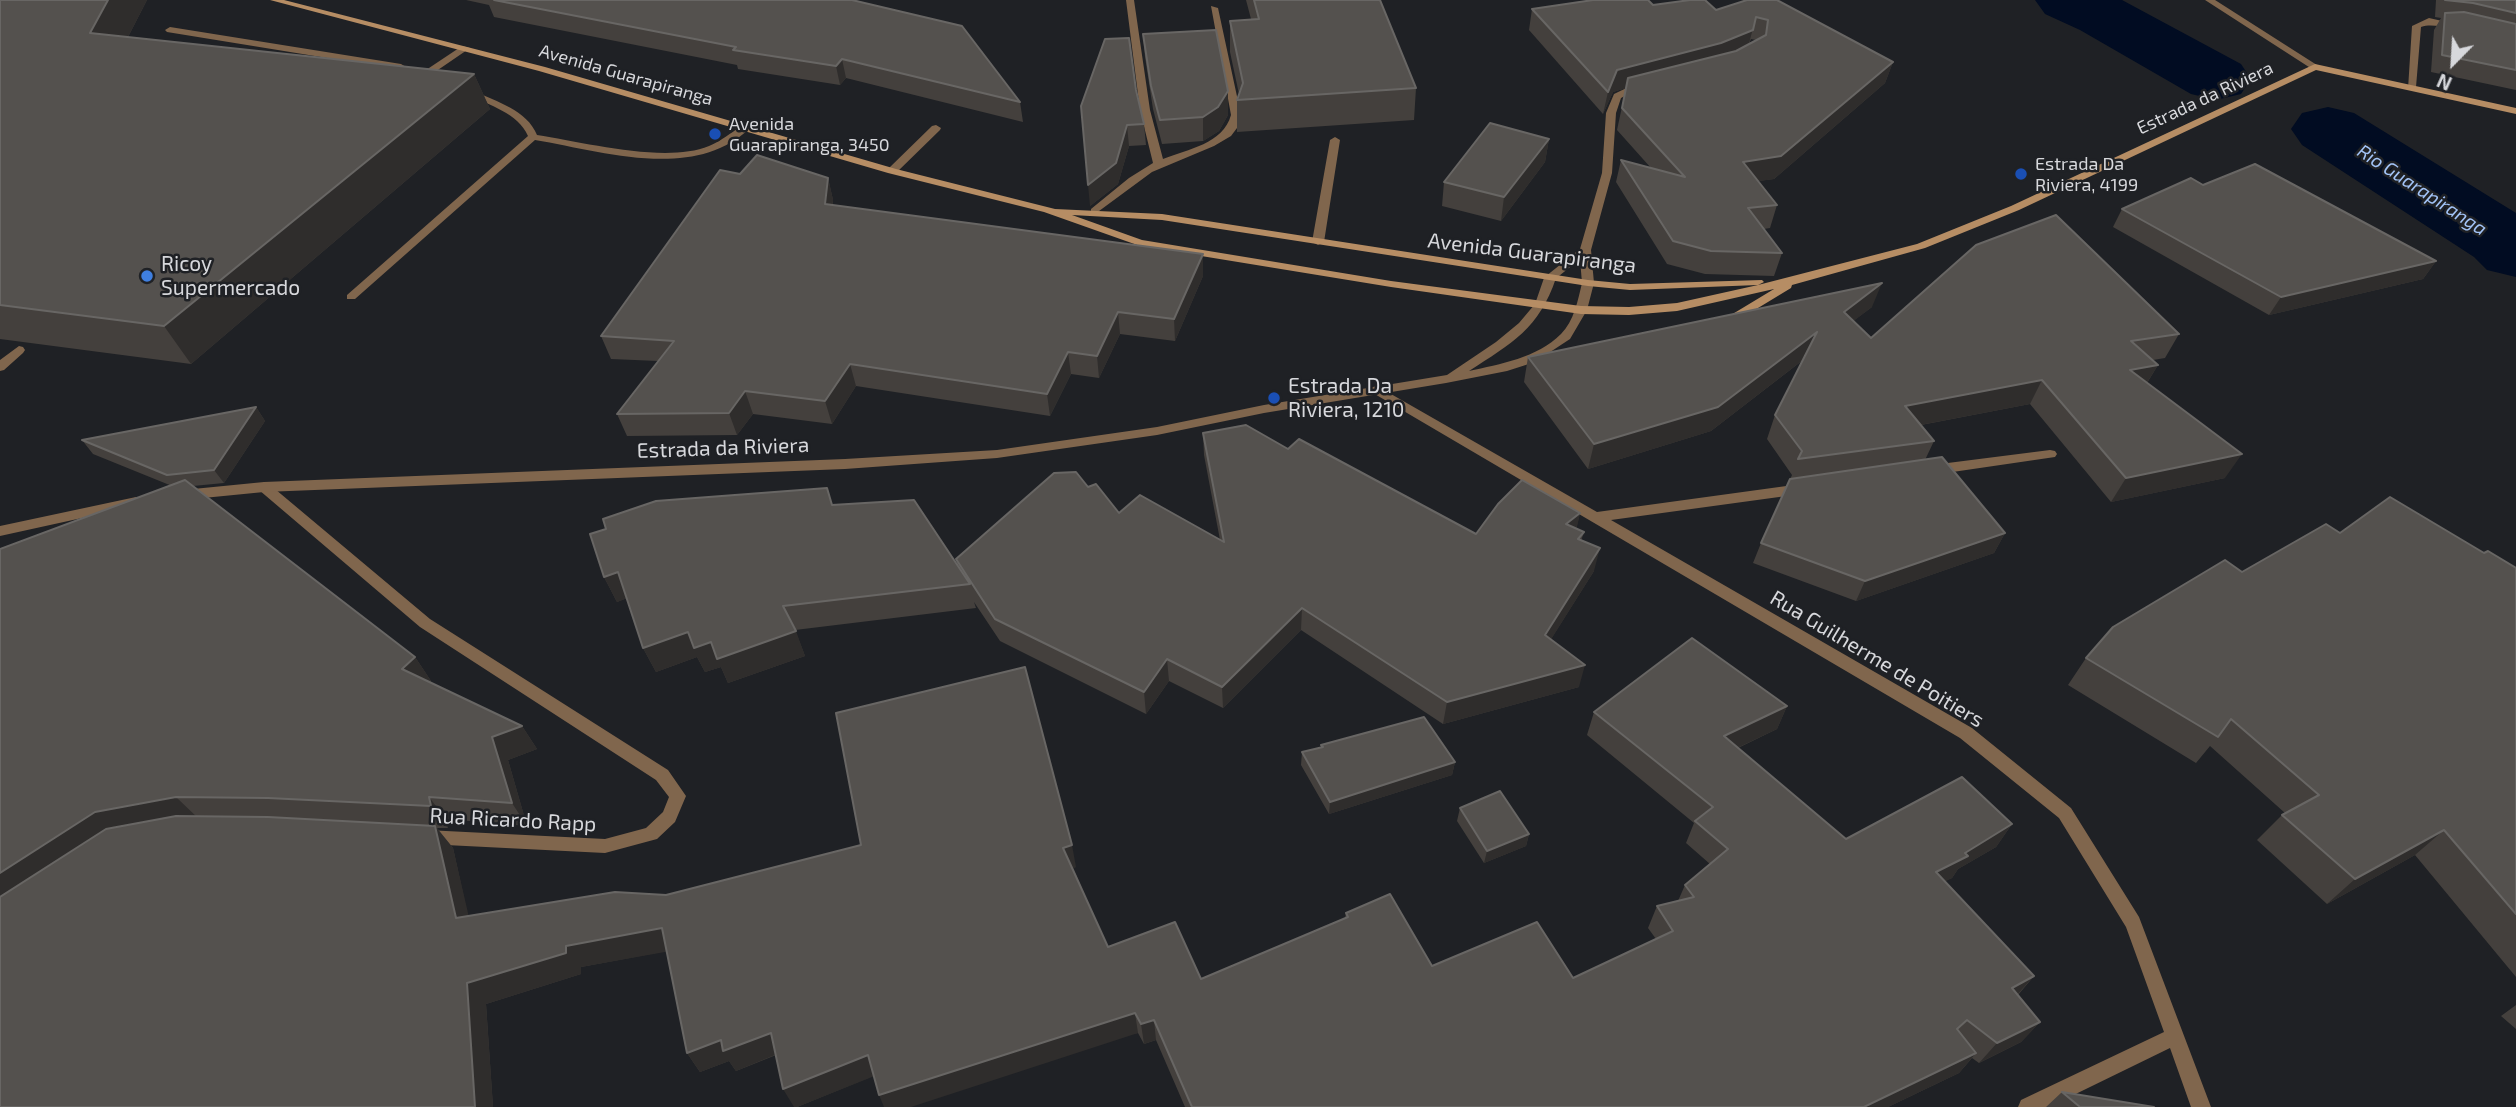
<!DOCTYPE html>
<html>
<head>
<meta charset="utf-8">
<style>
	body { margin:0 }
	#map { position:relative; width:2516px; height:1107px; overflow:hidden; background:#1f2125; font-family:"Exo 2",sans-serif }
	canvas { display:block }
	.north { position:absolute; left:2418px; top:28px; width:70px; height:70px; -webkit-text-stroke:5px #1f2125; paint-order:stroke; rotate:204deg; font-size:19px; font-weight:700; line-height:28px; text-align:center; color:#d7d8dc }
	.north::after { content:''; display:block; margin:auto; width:24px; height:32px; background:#d7d8dc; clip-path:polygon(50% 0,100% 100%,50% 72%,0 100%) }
</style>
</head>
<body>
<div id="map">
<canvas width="2516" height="1107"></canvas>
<div class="north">N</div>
</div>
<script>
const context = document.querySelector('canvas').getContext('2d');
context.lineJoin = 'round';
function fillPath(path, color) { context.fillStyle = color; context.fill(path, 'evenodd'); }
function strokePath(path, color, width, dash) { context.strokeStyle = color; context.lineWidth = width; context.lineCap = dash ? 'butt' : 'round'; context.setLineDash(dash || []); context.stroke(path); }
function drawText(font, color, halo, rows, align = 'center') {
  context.font = font + ' "Exo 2",sans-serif'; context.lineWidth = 5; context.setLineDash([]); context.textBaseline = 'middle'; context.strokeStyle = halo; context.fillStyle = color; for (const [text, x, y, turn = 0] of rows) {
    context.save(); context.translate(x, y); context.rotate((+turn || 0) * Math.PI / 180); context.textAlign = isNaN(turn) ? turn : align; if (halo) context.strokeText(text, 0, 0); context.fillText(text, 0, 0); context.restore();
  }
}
const river = new Path2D(`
	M2035,0H2122L2241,64L2251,79L2241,94L2216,100L2191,94L2080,30L2045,14Z
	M2328,107L2354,113L2516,213V277L2487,270L2474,257L2302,145L2291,129L2302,113Z`);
const service = new Path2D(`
	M2429,18L2460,25C2449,31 2434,22 2421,27L2416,87L2408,89L2412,26Z
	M170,27L401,64L406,67L401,70L167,32L165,30Z
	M462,46L470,48L432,74H426V70Z
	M468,91H474C497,102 527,110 537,135C584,142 665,164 709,146C721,141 731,133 741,126L750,128C694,182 602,151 535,140L355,299H347V295L528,136C518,113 489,105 468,95Z
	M936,125L941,128L940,130L896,173H888V169L932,126Z
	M1335,137L1340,140L1324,242L1318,245L1312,242L1330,140Z
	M19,346L23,347L25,350L23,353L4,370L0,371V360Z`);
const minor = new Path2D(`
	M1126,0H1134L1150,110L1163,159C1188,149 1223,144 1231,115L1211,6L1218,8L1241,115L1237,128L1231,136L1214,146L1152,172L1095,214L1091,213V209L1129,178L1153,163L1140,110Z
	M1637,83L1645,85L1621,98L1616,113L1612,173L1591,250L1594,283L1588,286L1582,283L1580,259L1554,280H1546V276L1580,249L1602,173L1606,113L1614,94Z
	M1377,386L1597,512L1801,484L1806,486L1808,489L1806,492L1801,494L1611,520L1972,728L2071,808L2139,917L2211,1107H2191L2170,1048L2049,1107H2018L2021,1100L2164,1032L2126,927L2059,818L1960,738L1373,393L1371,390L1373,387Z
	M2050,450L2055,451L2057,454L2055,457L1932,475L1925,470L1932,465Z
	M264,482L269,484L430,619L668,770L686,796L675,822L657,839L605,853L426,844L420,842L418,837L420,832L426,830L605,839L646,828L663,812L669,797L656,780L420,627L259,490L257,487Z`);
const tertiary = new Path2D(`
	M2205,0H2215L2320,67L2312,69Z
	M1550,275L1556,278C1539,329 1512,343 1469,371C1500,364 1537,358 1561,334C1574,321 1578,300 1582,283L1584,281H1592L1594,283L1587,310L1570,339L1535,362L1507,371L1446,383L1264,413L1157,435L997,458L845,469L264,492L183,500L176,495L183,490L264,482L845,459L997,450L1157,427L1264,405L1447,375L1496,342L1519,323L1535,304L1544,278Z
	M136,497L141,499L143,502L141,505L0,536V526Z`);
const secondary = new Path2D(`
	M270,0H284L545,67L896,169L1055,209L1162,214L1588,280L1630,284L1762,280L1764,282L1758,285L1917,244L2011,206L2315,64L2516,108V114L2316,70L2019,210L1925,248L1792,285L1791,288L1730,325L1724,321L1726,318L1774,289L1677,311L1629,315L1581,314L1391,287L1140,246L1044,212L888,173L539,71ZM1072,215L1162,220L1588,286L1630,290L1758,285L1677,303L1629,307L1581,306L1391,281L1142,240Z`);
const wall = new Path2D(`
	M0,0H147L128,37L474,74L490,109L191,364L0,339Z
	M466,0H859L855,1L1020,102L1023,122L846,78L840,85L738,69L737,65L494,17L489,5Z
	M1246,0H1380L1416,88L1414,120L1237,132V100L1239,94L1230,52V21L1251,19Z
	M1747,0L1893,62L1885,83L1774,179L1758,181L1777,205L1770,228L1764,229L1782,253L1774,276L1705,274L1667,264L1616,182L1621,160L1651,168L1617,130L1626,88L1613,92L1603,114L1529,30L1532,9L1653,5L1716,10ZM1751,39L1756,40L1749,44Z
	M2436,0H2516V90L2431,72L2434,30L2441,18L2435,17Z
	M1143,34L1228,91V115L1219,131L1203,141L1162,144L1153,109L1145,57Z
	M1136,90L1144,124L1146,145L1129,146L1118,184L1090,206Z
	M1549,139L1545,162L1501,221L1442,206L1444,182Z
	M740,174L828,178L833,200V205L1203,254V276L1175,341L1120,334L1099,378L1071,374L1050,416L856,386L832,424L753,414L737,435L627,436L617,414L658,361L611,359L601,336Z
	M2203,185L2436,261L2423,279L2269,315L2113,227L2122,209Z
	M1872,307L1853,321L1871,338L2179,334L2165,358L2153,360L2158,365L2147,383L2225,478L2111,502L2030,404L1921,425L1934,441L1925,460L2005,533L1994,553L1856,601L1753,563L1761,543L1792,475L1767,439L1775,415L1803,360L1711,431L1588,469L1524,382L1528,357Z
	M256,407L265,421L224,483L193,486L415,657L431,681L430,682L522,726L537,749L508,760L527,826L446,819L448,828H437L453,848L468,916L666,895L1076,867L1073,868L1108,947L1201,979L1345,918L1346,913L1432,966L1573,978L1656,939L1648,928L1657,906L1678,901L1685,885L1710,864L1686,843L1694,823L1587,735L1594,712L1787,706L1777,729L1738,748L1846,839L2012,824L1996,847L1958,869L1952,878L1945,881L2034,976L2018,995L2040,1022L2021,1042L1979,1063L1972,1058L1959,1073L1888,1107H1185L1156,1040L1144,1044L1138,1033L873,1076L797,1107L776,1055L736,1071L729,1061L700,1072L687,1053L667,951L581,967V974L486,1004L493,1107H0L172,486L93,454L82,440Z
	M1203,433L1288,449L1476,534L1580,513L1576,529L1584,532L1581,541L1594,571L1551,639L1579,687L1443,724L1301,630L1223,708L1169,681L1146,714L1000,641L974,602L976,608L795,630L805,656L728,683L721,667L705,672L697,657L656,672L643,648L627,598L617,602L604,577L832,505L957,564L956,559L1088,487L1119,513L1220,540L1204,455Z
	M2340,533L2484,553L2516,568V977L2415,855L2327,904L2257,840L2282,815L2285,813L2210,746L2196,763L2068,685L2086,658L2242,572Z
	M1321,745L1455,762L1452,775L1329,814L1301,765L1302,752L1321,747Z
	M1460,808L1529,834L1526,846L1484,863L1457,821Z
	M2516,1005V1029L2501,1016Z
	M2062,1092L2154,1107H2046Z`);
const shadedWall = new Path2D(`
	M108,0H147L112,68L90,33Z
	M1756,17L1747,51L1613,92L1603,114L1608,92L1617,70Z
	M842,59L846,78L840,85L836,66Z
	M1893,62L1885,83L1774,179L1737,184L1743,162Z
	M474,74L490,109L191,364L164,326Z
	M1228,91V115L1219,131L1203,141V117Z
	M1127,125L1129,146L1118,184L1090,206L1088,185Z
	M1549,139L1545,162L1501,221L1504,197Z
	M828,178L833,200L831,225L825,204Z
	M1203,254V276L1175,341L1174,319Z
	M2436,261L2423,279L2269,315L2281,297Z
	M1882,283L1872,307L1834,336L1844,312Z
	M1118,312L1120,334L1099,378L1097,356Z
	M1817,332L1808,356L1711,431L1588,469L1594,444Z
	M1068,352L1071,374L1050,416L1047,394Z
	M850,364L856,386L832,424L825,401Z
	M2158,365L2143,389L2130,370Z
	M2042,380L2030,404L1894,430L1905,406Z
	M745,391L753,414L737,435L729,413Z
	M256,407L265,421L224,483L214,470Z
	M2242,454L2225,478L2111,502L2126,478Z
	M1580,513L1575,536L1566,524Z
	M2005,533L1994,553L1856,601L1865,581Z
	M1600,548L1594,571L1540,657L1545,635Z
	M618,572L630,597L617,602L604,577Z
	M1302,608L1301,630L1223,708L1222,687Z
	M796,631L805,656L728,683L721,667L705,672L697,657L656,672L643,648L688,632Z
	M415,657L431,681L419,692L402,669Z
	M1167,659L1169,681L1146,714L1144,692Z
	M1585,665L1579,687L1443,724L1447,702Z
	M1787,706L1777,729L1714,759L1724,736Z
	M522,726L537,749L508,760L527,826L512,803L492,737Z
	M1455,762L1452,775L1329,814L1330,802Z
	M176,797L199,819L0,913V873L95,812Z
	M429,797L446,819L448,828L431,806Z
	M2012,824L1996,847L1958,869L1952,878L1921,894L1936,872L1965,853Z
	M435,826L453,848L474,939L456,918Z
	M2444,830L2415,855L2327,904L2355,879Z
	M1529,834L1526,846L1484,863L1487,851Z
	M1072,845L1076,867L1068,870L1063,848Z
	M662,928L676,950L581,967V974L486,1004L493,1107H475L467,983L566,946Z
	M2034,976L2016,996L2012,988Z
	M1135,1013L1138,1033L911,1107H884L879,1095Z
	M1154,1020L1156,1040L1144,1044L1141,1024Z
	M2040,1022L2021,1042L1979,1063L1997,1043Z
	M771,1033L782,1052L736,1071L729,1061L700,1072L687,1053L721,1040Z
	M1976,1053L1959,1073L1888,1107H1864Z
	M868,1055L877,1075L797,1107H794L783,1089Z`);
const building = new Path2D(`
	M0,0H108L90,33L474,74L164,326L0,305Z
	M494,0H852L962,26L1020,102L842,59L836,66L733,50L736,47Z
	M1254,0H1380L1416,88L1237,100L1243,83L1230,21L1259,19Z
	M1593,0H1648L1653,5L1690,0H1705L1716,10L1747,0H1777L1893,62L1781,156L1743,162L1777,205L1748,208L1782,253L1711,251L1673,241L1621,160L1685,177L1622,108L1628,78L1736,51L1766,35L1768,20L1756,17L1753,30L1721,43L1617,70L1608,92L1532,9Z
	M2445,0H2516V13L2473,3Z
	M2464,12L2516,24V70L2442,55L2445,13Z
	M1216,30L1228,91L1218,107L1203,117L1160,120L1151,86L1143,34Z
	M1129,38L1136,90L1144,124L1127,125L1116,163L1088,185L1081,106L1105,39Z
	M1490,123L1549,139L1504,197L1444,182Z
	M757,155L828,178L825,204L1203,254L1174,319L1118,312L1097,356L1068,352L1047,394L850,364L825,401L745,391L729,413L617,414L674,341L601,336L720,170L740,174Z
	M2255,164L2436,261L2281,297L2122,209L2191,178L2203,185Z
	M2056,215L2179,334L2131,341L2158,365L2130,370L2242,454L2126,478L2042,380L1905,406L1934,441L1798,459L1802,451L1775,415L1817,332L1718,407L1594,444L1528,357L1882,283L1844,312L1871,338L1976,245Z
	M256,407L214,470L167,475L82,440Z
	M1246,425L1288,449L1299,439L1476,534L1498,504L1522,480L1580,513L1566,524L1584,532L1578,539L1600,548L1545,635L1585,665L1447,702L1302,608L1222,687L1167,659L1144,692L995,619L956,559L1054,473L1076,472L1088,487L1096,484L1119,513L1140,495L1224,542L1203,433Z
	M1942,457L2005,533L1865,581L1761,543L1790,479Z
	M185,480L415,657L402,669L522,726L492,737L512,803L429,797L431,806L268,798L176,797L95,812L0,873V549Z
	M827,488L832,505L914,500L970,584L783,606L796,631L717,659L711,642L694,648L688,632L643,648L618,572L604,577L590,534L606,529L603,519L656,501Z
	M2390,497L2484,553L2488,551L2516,568V914L2444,830L2355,879L2282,815L2319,795L2231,719L2218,737L2086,658L2113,627L2225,560L2242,572L2326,524L2340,533Z
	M1692,638L1787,706L1724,736L1846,839L1962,777L2012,824L1965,853L1968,856L1936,872L2034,976L2012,988L2040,1022L1997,1043L1967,1020L1957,1029L1976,1053L1864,1107H1192L1154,1020L1141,1024L1135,1013L879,1095L868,1055L783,1089L771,1033L723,1051L721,1040L687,1053L662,928L566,946V953L467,983L475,1107H0V897L106,829L176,816L268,817L435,826L456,918L615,892L666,895L861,845L836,713L1025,667L1072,845L1063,848L1108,947L1175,922L1201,979L1348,917L1346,913L1390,894L1432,966L1537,922L1573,978L1673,931L1657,906L1694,897L1685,885L1728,849L1695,821L1713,807L1594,712Z
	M1424,717L1455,762L1330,802L1302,752L1323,747L1321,745Z
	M1500,791L1529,834L1487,851L1460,808Z
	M2062,1092L2154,1107H2080Z`);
const markers = [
	[715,134,7,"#1a4fb4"],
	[2021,174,7,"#1a4fb4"],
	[147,276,7,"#3f7fe0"],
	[1274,398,7,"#1a4fb4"]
];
const farStreetnames = [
	["Avenida Guarapiranga",626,75,16],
	["Estrada da Riviera",2205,98,-25]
];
const farPoinames = [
	["Avenida",729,124],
	["Guarapiranga, 3450",729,145],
	["Estrada Da",2035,164],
	["Riviera, 4199",2035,185]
];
const farWaternames = [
	["Rio Guarapiranga",2422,190,33]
];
const streetNames = [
	["Avenida Guarapiranga",1532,253,7],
	["Estrada da Riviera",723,448,-2],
	["Rua Guilherme de Poitiers",1877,659,31],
	["Rua Ricardo Rapp",513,820,3]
];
const poiNames = [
	["Ricoy",161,264],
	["Supermercado",161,288],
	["Estrada Da",1288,386],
	["Riviera, 1210",1288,410]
];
fillPath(river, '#010c22');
fillPath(service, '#80664d');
fillPath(minor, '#80664d');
fillPath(tertiary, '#80664d');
fillPath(secondary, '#b68d64');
fillPath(wall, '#44403d');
fillPath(shadedWall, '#2f2d2c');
fillPath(building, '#54514e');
strokePath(building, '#686664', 2);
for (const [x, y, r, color] of markers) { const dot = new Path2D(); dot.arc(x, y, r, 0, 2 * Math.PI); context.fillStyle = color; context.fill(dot); strokePath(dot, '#1f2125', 2.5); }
drawText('18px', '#d7d8dc', '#1f2125', farStreetnames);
drawText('18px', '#d7d8dc', '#1f2125', farPoinames, 'left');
drawText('italic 19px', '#a2c3f6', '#1f2125', farWaternames);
drawText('21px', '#d7d8dc', '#1f2125', streetNames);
drawText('21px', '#d7d8dc', '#1f2125', poiNames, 'left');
</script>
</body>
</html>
